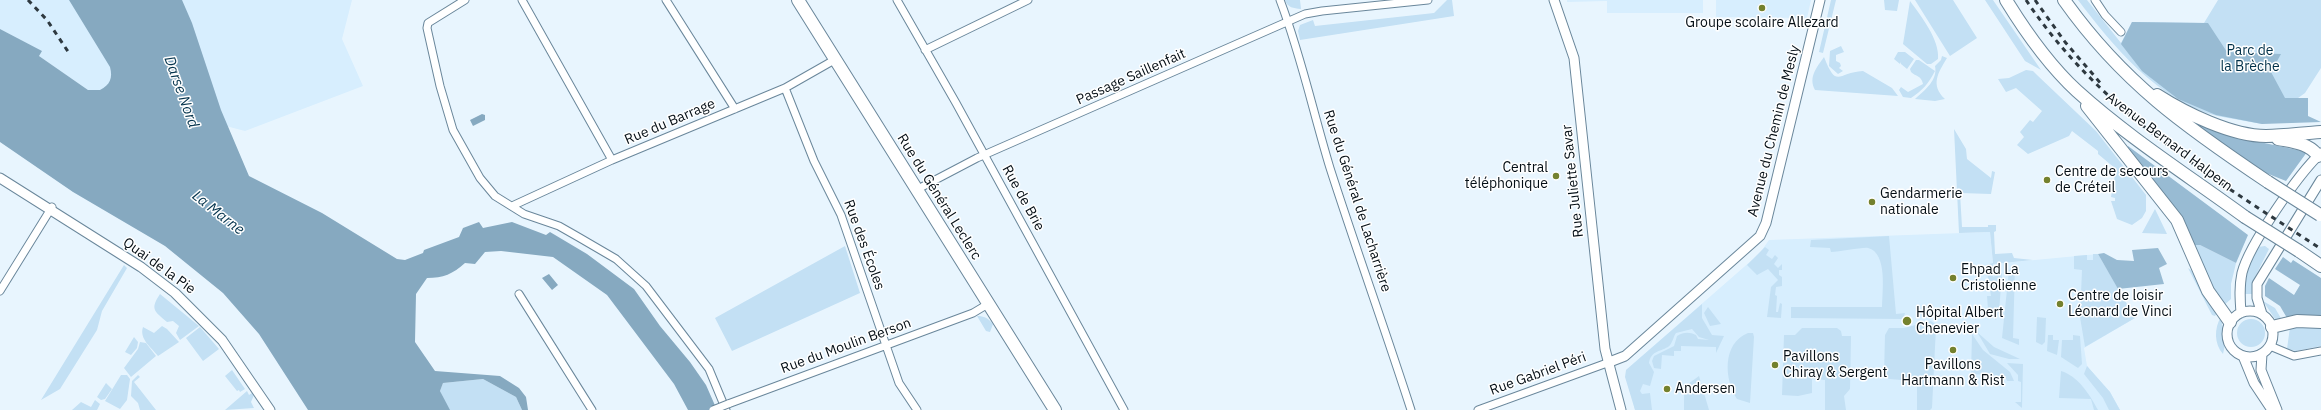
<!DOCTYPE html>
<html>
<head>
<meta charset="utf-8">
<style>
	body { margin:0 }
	canvas { display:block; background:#e8f5fe }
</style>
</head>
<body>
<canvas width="2321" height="410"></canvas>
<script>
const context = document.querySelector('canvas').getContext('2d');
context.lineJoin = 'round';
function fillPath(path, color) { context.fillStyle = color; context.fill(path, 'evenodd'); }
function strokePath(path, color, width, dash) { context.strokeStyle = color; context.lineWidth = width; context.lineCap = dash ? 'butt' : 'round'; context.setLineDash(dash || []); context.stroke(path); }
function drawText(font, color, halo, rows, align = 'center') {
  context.font = font + ' "IBM Plex Sans",sans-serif'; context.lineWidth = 3; context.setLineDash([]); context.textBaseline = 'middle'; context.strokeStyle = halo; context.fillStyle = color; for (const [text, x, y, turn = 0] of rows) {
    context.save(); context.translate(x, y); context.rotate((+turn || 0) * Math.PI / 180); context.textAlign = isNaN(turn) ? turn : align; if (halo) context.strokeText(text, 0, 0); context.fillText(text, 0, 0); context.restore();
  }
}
const built = new Path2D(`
	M0,0H352L342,39L363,86L245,131L88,90L39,56L41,51L0,29Z
	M1567,0H1703V13H1607V1L1567,2Z
	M1716,0H1811L1807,18L1716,17Z
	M1990,232L1993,264L2098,254L2135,318L2084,348L2087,366L2110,392L2120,410H1635L1626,370L1760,253L1769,240Z`);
const green = new Path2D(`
	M1285,0H1300L1301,9C1293,8 1288,8 1285,0Z
	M1447,0H1452L1454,16L1300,40L1298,31L1300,25L1313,20L1315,26L1434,13Z
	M1831,0H1836L1823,53L1819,52Z
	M1884,0H1899L1897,11L1885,10Z
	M1915,0H1953L1977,38L1950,56Z
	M1985,0H1993L2041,70L2025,61Z
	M2078,0H2087L2121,43L2132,22L2204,23L2218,0H2321V68L2305,93L2262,124C2247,121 2232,119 2217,116C2158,101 2113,46 2078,0Z
	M1910,1C1921,16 1940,40 1938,59L1931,64H1927L1903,44Z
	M1841,46L1844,52L1836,55V61L1840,63L1841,66L1839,68L1843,71L1838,74L1829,66L1830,51Z
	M1898,52H1905L1914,59L1907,69L1901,64V62L1900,64L1894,59Z
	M1942,56L1947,58C1938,73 1930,85 1945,99L1935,101L1915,99C1925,90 1938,80 1935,66L1941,60Z
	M1824,57C1837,90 1838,72 1863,71L1892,88L1898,96L1815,90C1808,77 1817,67 1824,57Z
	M1916,60H1919L1935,71C1929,83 1922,91 1911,98L1903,97L1899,90L1901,87L1908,92L1923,84C1921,75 1916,77 1911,72L1910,69Z
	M2026,70L2033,71L2037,75L2096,131L2146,195V211L2142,218L2132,225L2117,219L2111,201H2115V198L2111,197L2116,169L2098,154V151L2072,131L2069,136L2028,154L2017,145L2024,137L2020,132L2030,120L2033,122L2042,111L2016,88L2006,92L1998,79L2009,78Z
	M1954,129L1966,149L1967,159L1991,178L1992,171L1995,172L1991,194L1960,193L1962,227H1988V225H1996V231L1994,232L1995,254L2012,253L2014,258L2033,260L1993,264V277L2002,273L1999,312L1996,320L1988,309L1987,296H1991L1986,265L1993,263L1990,232L1959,233Z
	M2155,209L2167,234L2142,233Z
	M1889,236L1896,314L1905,313L1903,319L1791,318V307H1882C1882,292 1888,253 1868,248C1863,247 1840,252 1831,252L1830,248L1810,247L1811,240Z
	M2194,245H2200L2236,263L2231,284V299L2223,306L2213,291Z
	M845,246L860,293L732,351L715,318Z
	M2265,246L2269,249L2253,281L2252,294H2243L2249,265L2258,247Z
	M1765,247L1769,250L1766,255L1772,259L1775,255L1778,258L1774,264L1778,268L1782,264V270H1779V275L1782,277V286L1776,287L1775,295L1777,296L1776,312H1778L1780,303L1782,304L1781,318L1767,317L1771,287L1778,280L1768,269L1757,275L1747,265Z
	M2093,254H2098L2135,318L2085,347L2080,317L2082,270L2074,269V256L2087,255V260H2093Z
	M124,265L127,268L102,311L97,330L60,389L41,400Z
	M2015,267L2013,338L2019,339V345L2002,338L2009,270Z
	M2188,268L2191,270L2217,313L2215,316L2212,315Z
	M160,294L199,326L180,340L176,333L179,326L173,321L167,322C154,311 150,309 160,294Z
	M2263,301L2275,308L2282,320L2277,322Z
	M1702,304V318L1712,335L1724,336L1716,353V347L1681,346V351H1674V356L1662,355L1661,369L1654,368L1652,361L1654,356L1674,346L1677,336C1684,332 1689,332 1696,335L1698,339L1709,340L1699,337L1692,329L1676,333C1673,337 1673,343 1668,347C1659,352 1651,351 1649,363L1654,372L1650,386L1643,384L1640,391L1642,394L1650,393L1652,410H1635L1625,377L1626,370Z
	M1708,307L1721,324L1710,326L1704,313Z
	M977,316C984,316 988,318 993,324L990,332L986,331Z
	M2037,317L2046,318L2045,342L2042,345L2036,342Z
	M2221,317L2225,345L2223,354C2214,344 2214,328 2221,317Z
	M2237 333a14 14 0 1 1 28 0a14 14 0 1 1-28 0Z
	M1931,321L1935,324L1936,327L1932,408L1930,410H1917V386L1914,381L1889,379L1884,375L1885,335L1889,328H1904Z
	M162,326L167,329L179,342L158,356C151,347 139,339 143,327L154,333Z
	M200,327L219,349L203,361L186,338Z
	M2290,327L2321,328V346L2296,351L2287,349Z
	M1802,328H1837L1841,331L1842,336H1851L1850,389L1844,396L1846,410H1825V380L1812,379V393L1798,396L1782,395L1784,335H1795Z
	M1977,332L1994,347L2020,359H2009L1990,354Z
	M1748,333H1753L1754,337L1750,403L1737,399C1724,380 1722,343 1748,333Z
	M1972,334L1983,350L2010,372L2014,381H2007L2005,376L1971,374Z
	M2048,335H2053V340H2059L2057,355L2047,351Z
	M2073,335L2080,336L2082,364L2078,368L2061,357L2062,340H2073Z
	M134,337L138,342L137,348L131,355L125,352Z
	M140,342L146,343L156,356L131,377L124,368L138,349Z
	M2007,363L2023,364L2022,408L2015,402H2021V382L2018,381V375Z
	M2087,366L2110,392L2120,410H2109L2103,398L2084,374Z
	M232,370L245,389L240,392L239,390L237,391L225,376Z
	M2061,371C2078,376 2090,395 2098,410H2094L2091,399L2059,398Z
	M121,375H127L130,379L127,400L120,409L105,401Z
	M138,375L140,377L134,382L156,410H140L138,403L131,396L132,381Z
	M1699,376L1709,410H1684V391L1689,389L1688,384Z
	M483,379L516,397L522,410H449L440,391L443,383Z
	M106,383L112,389L105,399L101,400L97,397Z
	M247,391L249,395L252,393L254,395L251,402L254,408L225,410Z
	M95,400L100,404L97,410H72L81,402L91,407Z`);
const forest = new Path2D(`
	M2132,22L2208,23L2227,52L2281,54L2271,72L2285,98H2308V116L2321,122L2262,124L2216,115L2178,99L2142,71L2121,44Z
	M2193,123L2231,136L2307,152L2286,181L2266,173Z
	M2128,146L2248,235L2236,263L2200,245H2194L2128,149Z
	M2158,248L2167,264L2159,268L2164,284L2118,289L2098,254L2104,253L2117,260L2134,261L2132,250Z
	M2283,257L2291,263L2293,260L2321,278V317L2287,318L2280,306L2265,296V286L2269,278L2294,295L2300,285L2275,269Z`);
const water = new Path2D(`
	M69,0H182L192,23L221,110L249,176L322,213L397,259L405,260L423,253L424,250L459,237L463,228L479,222L483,228L512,222L546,235L550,232L587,254L634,289L660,326L690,362L706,385L717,410H688L674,384L607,295L553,257L501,251L485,252L475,264L465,263C453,274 443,278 427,278L416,294L415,342L435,371L500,376L519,388L526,397L528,410H522L516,397L483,379L443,383L440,391L450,410H308L259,334L223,293L165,246L73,192L0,142V29L42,51L39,56L88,90H100C110,85 113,78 110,67Z
	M482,114L485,115V120L473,126L470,120Z
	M549,274L558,285L552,290L542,278Z`);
const minor = new Path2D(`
	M465,0L428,23L427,28L440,86L453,130L480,178L495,196L524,214L559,226L580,238L616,259L646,286L709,369L726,410
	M522,0L612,160
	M666,0L735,109
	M897,0L956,103L1124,410
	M1280,0C1301,55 1313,112 1330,168C1356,249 1385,329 1411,410
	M2095,0L2105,15L2121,32
	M925,50L1028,0
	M785,88L814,161L841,215L899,383L917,410
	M916,190L977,158L1305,14L1322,11L1428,0
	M512,206L612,160L785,88L836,59
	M0,291L52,207
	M519,294L592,410
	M2270,346L2294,356L2321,351
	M728,404L973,313L988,304
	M1478,410L1607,363`);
const tertiary = new Path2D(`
	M1554,0L1574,58L1605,349L1621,410
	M0,178L141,267L175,293L222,340L270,410
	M2227 334a23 23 0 1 1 46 0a23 23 0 1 1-46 0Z
	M2241,313C2240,299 2239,287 2242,273C2249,245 2299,173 2321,153
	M2262,314L2257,298V284L2321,180
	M2262,354L2261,370L2277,410
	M2243,356L2254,383L2272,410
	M1607,363L1625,356L1760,236L1766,223L1820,0`);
const primary = new Path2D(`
	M798,0L1055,410`);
const trunk = new Path2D(`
	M2006,0C2025,31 2051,67 2077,91C2129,138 2189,176 2245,217
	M2064,0C2122,82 2186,127 2268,182
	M2157,95C2185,113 2232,136 2266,136C2284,136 2303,133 2321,132
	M2087,106L2177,220L2208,291L2230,322
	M2278,139C2293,142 2309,143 2318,156
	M2299,251L2321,266
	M2272,327L2297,321L2321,322`);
const rail = new Path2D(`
	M28,0L47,20L69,53
	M2026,0C2101,112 2210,176 2321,249
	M2035,0L2065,42L2103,86`);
const minorBridge = new Path2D(`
	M713,410L728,404`);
const trunkBridge = new Path2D(`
	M2268,182L2320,215
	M2245,217L2299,251`);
const markers = [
	[1762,8,4,"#74812e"],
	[1556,176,4,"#74812e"],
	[2047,180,4,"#74812e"],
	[1872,202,4,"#74812e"],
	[1953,278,4,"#74812e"],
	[2060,304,4,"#74812e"],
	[1907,321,5,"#74812e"],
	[1953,350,4,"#74812e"],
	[1775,365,4,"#74812e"],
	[1667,389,4,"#74812e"]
];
const poiNames = [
	["Groupe scolaire Allezard",1762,23,"center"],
	["Central",1548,168,"right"],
	["téléphonique",1548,184,"right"],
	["Centre de secours",2055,172],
	["de Créteil",2055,188],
	["Gendarmerie",1880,194],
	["nationale",1880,210],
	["Ehpad La",1961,270],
	["Cristolienne",1961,286],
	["Centre de loisir",2068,296],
	["Léonard de Vinci",2068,312],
	["Hôpital Albert",1916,313],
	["Chenevier",1916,329],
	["Pavillons",1783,357],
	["Chiray & Sergent",1783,373],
	["Pavillons",1953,365,"center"],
	["Hartmann & Rist",1953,381,"center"],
	["Andersen",1675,389]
];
const parkNames = [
	["Parc de",2250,51],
	["la Brèche",2250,67]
];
const streetNames = [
	["Passage Saillenfait",1131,77,-24],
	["Rue du Barrage",670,122,-23],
	["Avenue du Chemin de Mesly",1774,131,-76],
	["Avenue Bernard Halpern",2169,142,37],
	["Rue Juliette Savar",1573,181,-96],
	["Rue du Général Leclerc",939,197,58],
	["Rue de Brie",1023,198,61],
	["Rue du Général de Lacharrière",1357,201,72],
	["Rue des Écoles",864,245,70],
	["Quai de la Pie",159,266,36],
	["Rue du Moulin Berson",846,346,-20],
	["Rue Gabriel Péri",1538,374,-20]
];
const waterNames = [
	["Darse Nord",181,92,70],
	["La Marne",218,213,38]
];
fillPath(built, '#d7eefe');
fillPath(green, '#c3e0f4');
fillPath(forest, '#98bbd3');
fillPath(water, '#86a9c0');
strokePath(minor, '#6a879b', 9);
strokePath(tertiary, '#6a879b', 11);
strokePath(primary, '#6a879b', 14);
strokePath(trunk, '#6a879b', 14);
strokePath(minor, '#fff', 7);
strokePath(tertiary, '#fff', 9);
strokePath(primary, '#fff', 12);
strokePath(trunk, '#fff', 12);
strokePath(rail, '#2e3940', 3, [5, 5]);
strokePath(minorBridge, '#6a879b', 9, []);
strokePath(trunkBridge, '#6a879b', 14, []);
strokePath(minorBridge, '#fff', 7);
strokePath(trunkBridge, '#fff', 12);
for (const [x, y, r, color] of markers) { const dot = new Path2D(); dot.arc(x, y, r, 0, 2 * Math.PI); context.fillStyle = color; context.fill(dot); strokePath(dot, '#fff', 1.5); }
drawText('14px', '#040e15', '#fff', poiNames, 'left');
drawText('14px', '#003049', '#fff', parkNames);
drawText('14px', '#040e15', '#fff', streetNames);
drawText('italic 15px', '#06354e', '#fff', waterNames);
</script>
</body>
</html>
